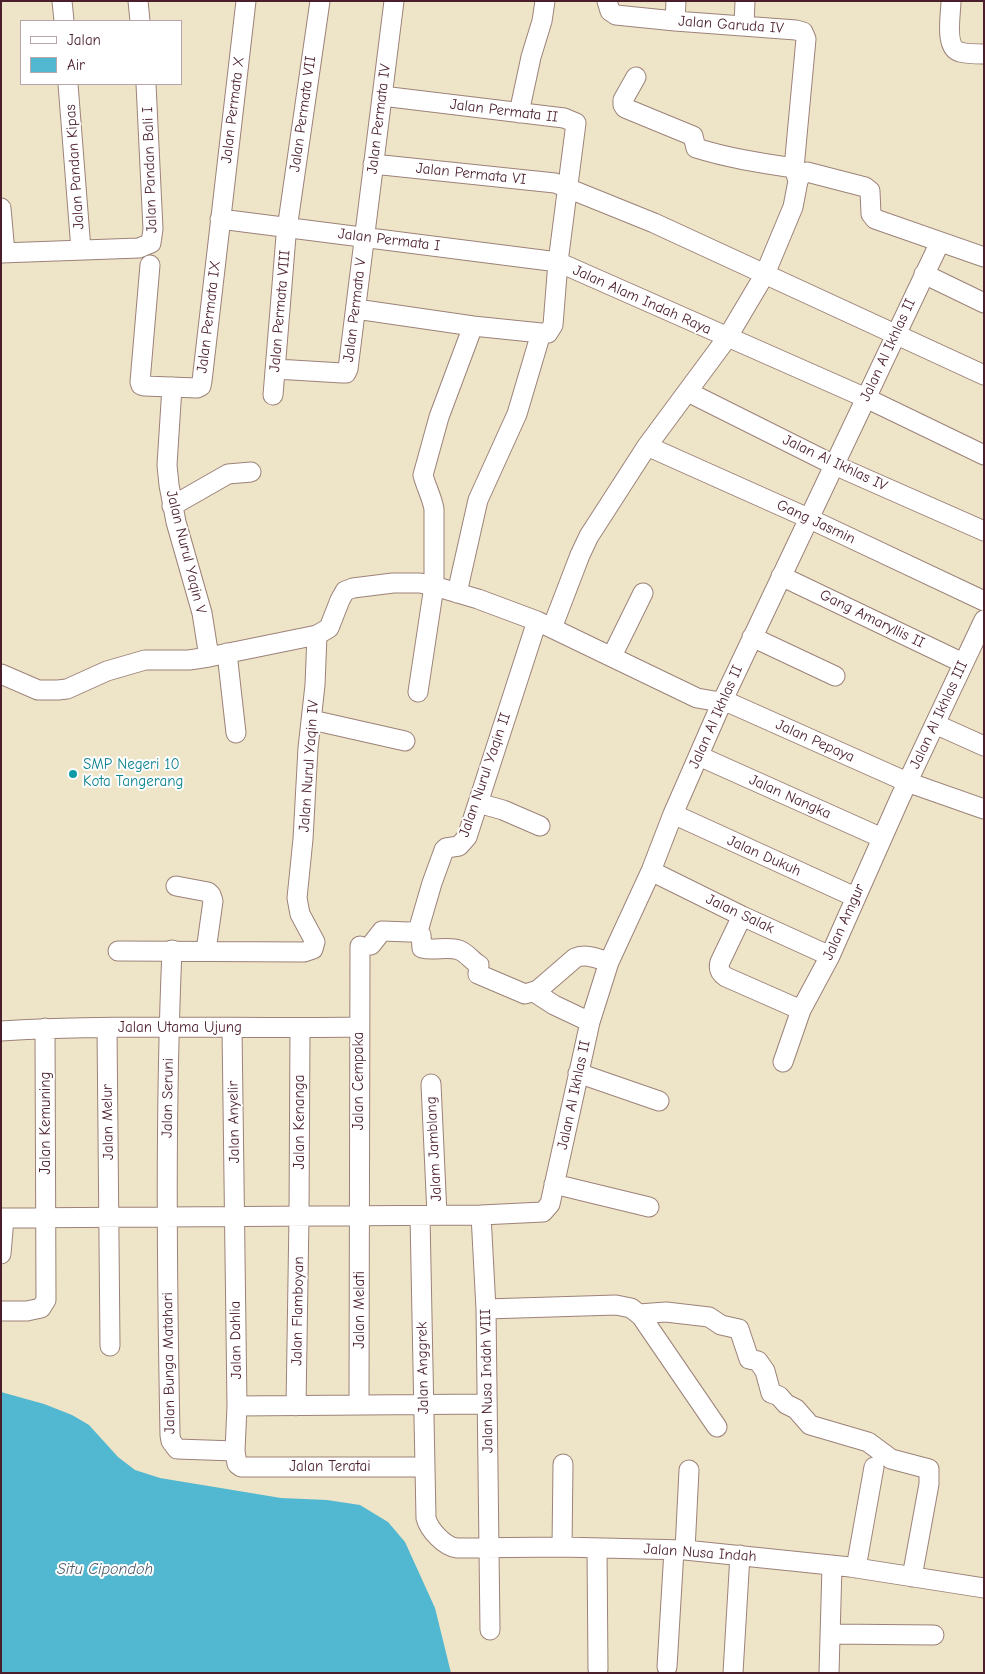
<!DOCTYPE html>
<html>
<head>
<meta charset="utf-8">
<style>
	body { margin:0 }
	#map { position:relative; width:985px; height:1674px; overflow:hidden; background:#eee4c7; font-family:"Comic Neue",sans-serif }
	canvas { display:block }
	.frame { position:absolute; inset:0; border:2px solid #4a1f2b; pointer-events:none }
	.legend { position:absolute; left:20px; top:20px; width:162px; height:65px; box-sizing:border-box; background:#fff; border:1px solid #b7a5aa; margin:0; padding:6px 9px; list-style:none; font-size:15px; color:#4a1f2b }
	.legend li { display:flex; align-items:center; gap:10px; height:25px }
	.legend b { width:25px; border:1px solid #b7a5aa }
</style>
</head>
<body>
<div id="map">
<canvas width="985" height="1674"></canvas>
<div class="frame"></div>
<ul class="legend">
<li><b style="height:6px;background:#fff"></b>Jalan</li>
<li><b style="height:14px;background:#52b7d0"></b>Air</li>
</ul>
</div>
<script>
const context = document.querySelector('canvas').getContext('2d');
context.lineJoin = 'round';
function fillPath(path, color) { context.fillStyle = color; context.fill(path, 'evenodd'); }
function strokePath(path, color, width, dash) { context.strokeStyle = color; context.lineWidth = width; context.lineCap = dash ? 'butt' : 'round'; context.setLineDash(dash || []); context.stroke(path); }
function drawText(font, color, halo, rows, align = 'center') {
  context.font = font + ' "Comic Neue",sans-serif'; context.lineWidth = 4; context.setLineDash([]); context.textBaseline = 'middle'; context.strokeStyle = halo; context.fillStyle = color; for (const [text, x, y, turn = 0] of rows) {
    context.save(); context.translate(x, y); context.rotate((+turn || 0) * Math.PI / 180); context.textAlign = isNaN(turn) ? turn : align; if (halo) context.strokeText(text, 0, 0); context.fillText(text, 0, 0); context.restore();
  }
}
const water = new Path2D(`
	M1,1392L44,1404L72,1415L89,1425L118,1457L135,1470L160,1478L281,1498L327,1500L360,1505L388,1522L405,1542L435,1608L451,1673H1Z`);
const minor = new Path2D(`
	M62,1L64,21
	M138,1L140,21
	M607,1L610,11L616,15L675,21L796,30L803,32L806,39L794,168L798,181
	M951,1C951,14 944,48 960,52C967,54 976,54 984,54
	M675,21L676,1
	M744,25L745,1
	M636,77L623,100V105L625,108L693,136L696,148C728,158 760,163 794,168
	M68,84L81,250
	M519,113L531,57L542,21L545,1
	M373,164L555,183L654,223L984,375
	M1,208L5,253
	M220,219L558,262L866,398L984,455
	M1,253L139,248L151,243L153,229L146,84
	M150,265L140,382L141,385L144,386L197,388L201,386L202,381L246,1
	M924,274L984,303
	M356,309L473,326L541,333H548L553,325L558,262L576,123L564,118L382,96
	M276,369L342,373H346L348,369L394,1
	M172,387L167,465L169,485L176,522L202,613L209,657
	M688,392L832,464L984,531
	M273,395L286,236L320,1
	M647,446L808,518L984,601
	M172,506L228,474L251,472
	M781,576L963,663
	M457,593L478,500L517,414L541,333
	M552,628L580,555L589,536L647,446L727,338L765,274L793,207L798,181L802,173L807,172L865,187L870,191L871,214L875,219L984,257
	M752,637L835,676
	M227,653L236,733
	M612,656L643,593
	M1,674L38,690H58L67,689L107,671L145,660H189L209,657L317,635L329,628L340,600L345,591L353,588L393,583H420L434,586L478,599L537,621L697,698L732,704L907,782L984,809
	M418,692L434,586V509C432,497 426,487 423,475L439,417L473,326
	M312,720L405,741
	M935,724L984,746
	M699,756L882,838
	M478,803L503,810L540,826
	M673,814L855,897
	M651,871L742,916L830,956
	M176,886L208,892L211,895L213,901L206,951
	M742,916L720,962C718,969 720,973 726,977L801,1010
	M418,931L432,883L444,850L446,848L459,846L467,837L537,621
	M371,945L382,931L409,932L418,931L421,935L422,948C434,951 448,946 459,950C467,953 472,961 479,965L478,974L525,994L538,990L575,958C586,953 598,959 609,962
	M172,950C165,1112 167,1274 170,1435L171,1441L177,1449L235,1451
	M118,951L304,952L313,949L315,942L300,914L297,898L303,839L308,748L315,685L317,635
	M534,992L554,1005L590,1022
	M107,1028L110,1346
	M232,1028L237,1406L235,1451L237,1464L241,1467H424
	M1,1031C120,1024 240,1029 359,1027
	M783,1062L801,1010L830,956L900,798L984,620
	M578,1073L659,1101
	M431,1084L437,1215
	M554,1184L649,1207
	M481,1215L486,1309L490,1630
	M420,1216L426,1518C429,1530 445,1547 457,1548L562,1547L685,1550L850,1567L984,1588
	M1,1218L481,1215L543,1212L550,1204L590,1022L609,962L651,871L673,814L722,702L940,242
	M1,1254L4,1218
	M486,1309L616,1305L631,1308L641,1316L717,1427
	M1,1311H27L41,1308L46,1300L45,1028
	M639,1314L666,1312L709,1317L721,1325L739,1329L749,1359L758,1361L765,1371L771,1393L779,1396L786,1404L796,1409L810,1425L868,1442L891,1459L929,1469V1484L912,1577
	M359,1404L360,946
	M237,1406L487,1404
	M296,1406L299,1216L300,1028
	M562,1547L563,1464
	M597,1548L598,1669
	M685,1550L689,1470
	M856,1568L874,1467
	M831,1634L934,1635
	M667,1667L674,1550
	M733,1673L740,1555
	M829,1673L832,1566`);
const markers = [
	[73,774,5,"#0f9aa8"]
];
const streetNames = [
	["Jalan Garuda IV",731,25,4],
	["Jalan Permata X",233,110,-83],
	["Jalan Permata II",504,111,7],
	["Jalan Permata VII",303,114,-82],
	["Jalan Permata IV",379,119,-83],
	["Jalan Pandan Kipas",75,167,-94],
	["Jalan Pandan Bali I",150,170,-92],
	["Jalan Permata VI",471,174,6],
	["Jalan Permata I",389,240,7],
	["Jalan Alam Indah Raya",642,300,24],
	["Jalan Permata V",355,310,-83],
	["Jalan Permata VIII",280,311,-85],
	["Jalan Permata IX",209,317,-83],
	["Jalan Al Ikhlas II",888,350,-65],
	["Jalan Al Ikhlas IV",835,463,25],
	["Gang Jasmin",816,522,25],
	["Jalan Nurul Yaqin V",186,552,76],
	["Gang Amaryllis II",872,619,26],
	["Jalan Al Ikhlas III",939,715,-65],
	["Jalan Al Ikhlas II",716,717,-66],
	["Jalan Pepaya",815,741,24],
	["Jalan Nurul Yaqin IV",309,766,-86],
	["Jalan Nurul Yaqin II",485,775,-71],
	["Jalan Nangka",790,797,24],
	["Jalan Dukuh",764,856,24],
	["Jalan Salak",740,914,25],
	["Jalan Amgur",844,922,-66],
	["Jalan Utama Ujung",180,1028],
	["Jalan Cempaka",359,1081,-90],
	["Jalan Al Ikhlas II",574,1095,-78],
	["Jalan Seruni",168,1098,-89],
	["Jalan Melur",108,1122,-91],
	["Jalan Anyelir",234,1122,-91],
	["Jalan Kenanga",300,1122,-90],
	["Jalan Kemuning",46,1123,-90],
	["Jalam Jamblang",434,1149,-93],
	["Jalan Melati",360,1310,-90],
	["Jalan Flamboyan",298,1311,-89],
	["Jalan Dahlia",236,1340,-91],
	["Jalan Bunga Matahari",169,1363,-91],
	["Jalan Anggrek",423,1368,-91],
	["Jalan Nusa Indah VIII",487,1381,-91],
	["Jalan Teratai",330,1467],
	["Jalan Nusa Indah",700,1553,4]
];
const cultureNames = [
	["SMP Negeri 10",83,765],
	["Kota Tangerang",83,782]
];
const waterNames = [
	["Situ Cipondoh",105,1569]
];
fillPath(water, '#52b7d0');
strokePath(minor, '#9c8279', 21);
strokePath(minor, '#fff', 19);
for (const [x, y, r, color] of markers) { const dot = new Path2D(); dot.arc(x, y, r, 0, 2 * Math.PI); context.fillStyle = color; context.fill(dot); strokePath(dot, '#fff', 2); }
drawText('15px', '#4a1f2b', '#fff', streetNames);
drawText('15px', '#0d838f', '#fff', cultureNames, 'left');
drawText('italic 16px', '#4d5c6d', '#fff', waterNames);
</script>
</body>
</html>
